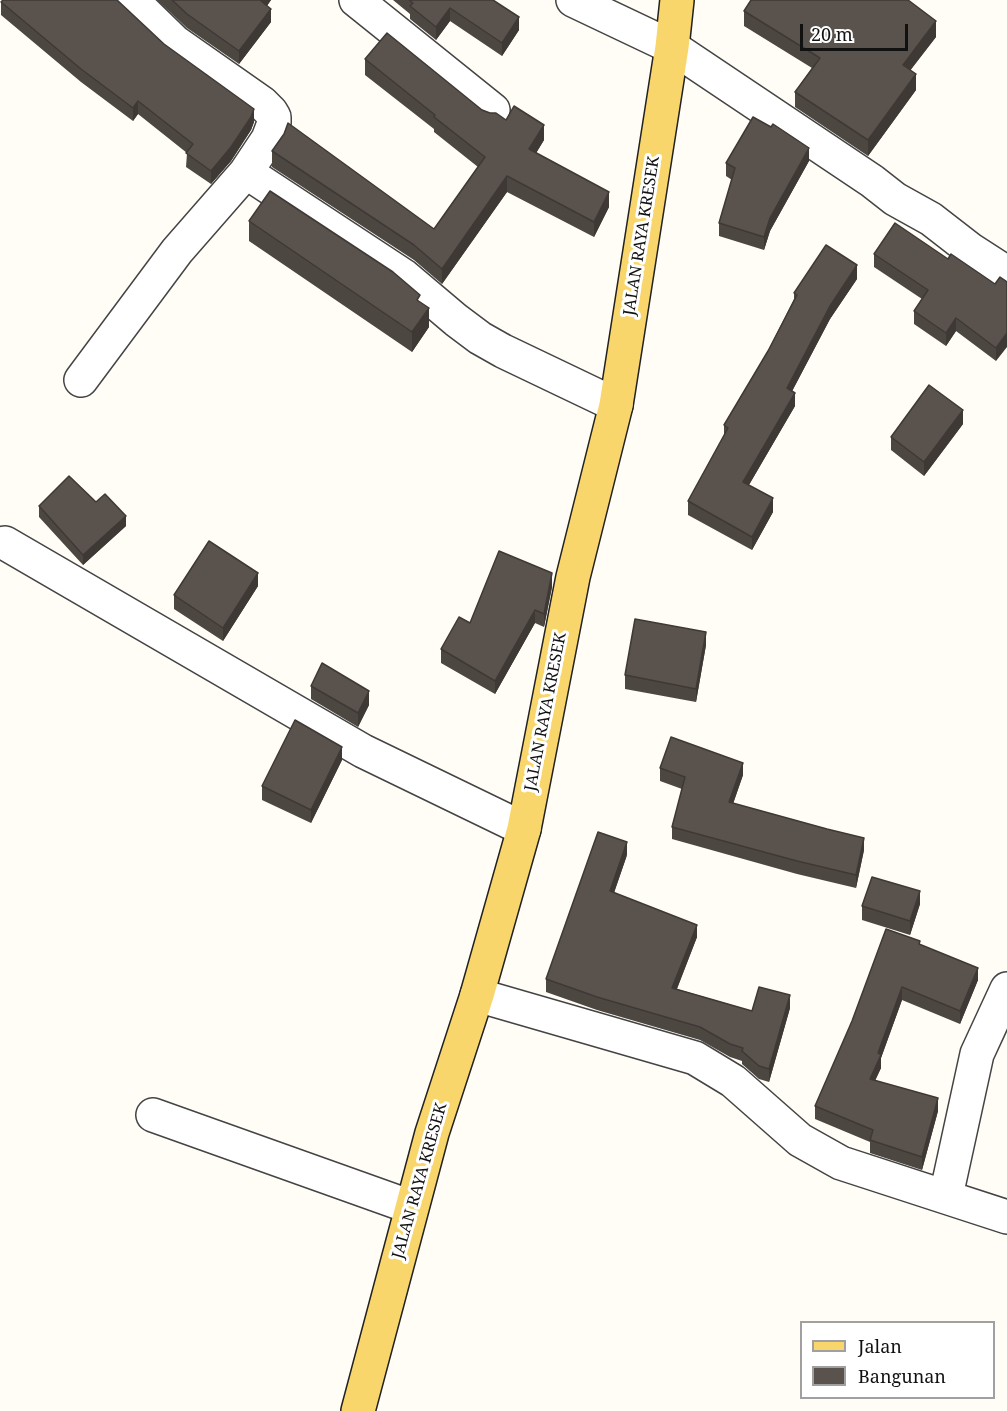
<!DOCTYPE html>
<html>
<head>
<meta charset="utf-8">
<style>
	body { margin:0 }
	#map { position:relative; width:1007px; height:1411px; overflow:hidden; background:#fffdf5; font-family:"Noto Serif",serif }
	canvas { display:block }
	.legend { position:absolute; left:800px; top:1321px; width:195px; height:78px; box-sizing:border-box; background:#fff; border:2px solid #a0a0a0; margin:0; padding:8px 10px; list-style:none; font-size:18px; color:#111 }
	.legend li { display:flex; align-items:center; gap:12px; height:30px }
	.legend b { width:30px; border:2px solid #a0a0a0 }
	.scale { position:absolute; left:800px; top:24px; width:108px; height:27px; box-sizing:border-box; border:3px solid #111; border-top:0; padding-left:8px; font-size:18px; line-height:21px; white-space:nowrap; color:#111; -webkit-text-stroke:4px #fff; paint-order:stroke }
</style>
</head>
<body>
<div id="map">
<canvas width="1007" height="1411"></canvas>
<ul class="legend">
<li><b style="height:8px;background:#f9d66b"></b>Jalan</li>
<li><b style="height:16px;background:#5a524d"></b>Bangunan</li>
</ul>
<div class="scale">20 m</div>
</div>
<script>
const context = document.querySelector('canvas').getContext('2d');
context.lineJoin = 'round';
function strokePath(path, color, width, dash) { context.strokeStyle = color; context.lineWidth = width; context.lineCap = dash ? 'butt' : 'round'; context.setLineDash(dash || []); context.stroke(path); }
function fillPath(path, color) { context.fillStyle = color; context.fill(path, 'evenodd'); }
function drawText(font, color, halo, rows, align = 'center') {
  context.font = font + ' "Noto Serif",serif'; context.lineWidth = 6; context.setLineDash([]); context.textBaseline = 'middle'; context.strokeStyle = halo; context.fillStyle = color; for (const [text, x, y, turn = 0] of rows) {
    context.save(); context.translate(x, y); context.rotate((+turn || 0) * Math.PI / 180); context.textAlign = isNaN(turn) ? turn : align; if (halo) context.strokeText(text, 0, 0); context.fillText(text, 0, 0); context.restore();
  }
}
const minor = new Path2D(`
	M356,0L493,110
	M573,0L672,47L872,181L895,199L931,219L971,250L1007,273
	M246,172L404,276L456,320L480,338L503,351L616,405
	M81,380L177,251L246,172L268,139L274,123V117L271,112L262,103L175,42L141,9L130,0
	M5,543L363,751L524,829
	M477,995L695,1058L733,1081L800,1140L841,1163L1007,1217
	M153,1115L411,1207
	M946,1196L977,1054L1007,989`);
const major = new Path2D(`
	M358,1411L432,1133L477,995L524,829L573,577L616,405L672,47L677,0`);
const wall = new Path2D(`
	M157,0H271L267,6L271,22L239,64L187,28Z
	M393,0H493L519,30L502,56L450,21L436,40L410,19V14Z
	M1,2L164,44L254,122L251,130L231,161L211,184L186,167L187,153L138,114L133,121L81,82L1,15Z
	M744,11L936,37L910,70L916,90L868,156L795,107V92L812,68L744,26Z
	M365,59L506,120L544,140L536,153L609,207L594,237L507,192L442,284L414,260L272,167V151L434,229L478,167L434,132V129L365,75Z
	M809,161L770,231L764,250L719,236V223L732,180L726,176V163Z
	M249,221L420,302L429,327L412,352L249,241Z
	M874,254L948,259L995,284L1000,277L996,361L956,331L946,346L914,324V311L922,299L874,267Z
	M857,279L830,319L792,391L795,406L749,485L773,512L752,550L688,515V501L724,436V425L768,351L794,299V293Z
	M963,424L924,476L891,450V437Z
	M96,502L126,526L83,565L39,517V506Z
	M258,586L223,641L174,609V595Z
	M552,587L544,627L535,623L495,694L441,663V649L470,623Z
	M706,645L696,702L625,689V675Z
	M311,686L369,705L358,727L311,699Z
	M342,760L311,823L262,800V786Z
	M660,768L743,775L733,804L864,850L856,888L797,874L672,839V827L682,789L660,781Z
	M627,855L614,893L697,937L677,989L752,1011L790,1008L769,1082L759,1079L742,1064V1061L730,1057L700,1040L597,1010L546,992V979Z
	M920,904L910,935L862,920V906Z
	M920,944L978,980L960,1024L902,1000L881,1058V1068L875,1080L938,1111L922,1170L870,1153V1142L815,1119V1106Z`);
const shadedWall = new Path2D(`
	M262,0H271L261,14V1Z
	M450,8V21L436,40V27Z
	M271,9V22L239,64V51Z
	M519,17V30L502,56V43Z
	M936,21V37L903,80V65Z
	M916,74V90L868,156V140Z
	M138,101V114L133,121V108Z
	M254,109V122L251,130L231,161L211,184V171Z
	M544,125V140L529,165V149Z
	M809,148V161L770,231L764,250V237L770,218Z
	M507,176V192L442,284V269Z
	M609,192V207L594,237V222Z
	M857,265V279L830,319L787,401V388L830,306Z
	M429,308V327L412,352V332Z
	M956,318V331L946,346V333Z
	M1007,333V347L996,361V348Z
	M795,393V406L743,495V482Z
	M963,410V424L924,476V462Z
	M773,498V512L752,550V537Z
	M126,516V526L83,565V555Z
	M258,573V586L223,641V628Z
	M552,573V587L544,627V614Z
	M535,610V623L495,694V681Z
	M706,632V645L696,702V689Z
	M369,691V705L358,727V713Z
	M342,747V760L311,823V810Z
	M743,763V775L729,815V802Z
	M864,838V850L856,888V875Z
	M627,842V855L610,904V891Z
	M920,891V904L910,935V921Z
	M697,925V937L672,1001V988Z
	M978,968V980L960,1024V1011Z
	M902,987V1000L881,1058V1068L870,1092V1079L878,1053Z
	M790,995V1008L769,1082V1069Z
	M938,1098V1111L922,1170V1157Z`);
const building = new Path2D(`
	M3,0H117L164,44L254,109L251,117L231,147L211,171L186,153L193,144L138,101L133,108L81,69L1,2Z
	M172,0H262L261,1L271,9L239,51L187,14Z
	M409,0H493L519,17L502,43L450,8L436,27L410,6L413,3Z
	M751,0H908L936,21L903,65L916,74L868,140L795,92L820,58L744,11Z
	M387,33L482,110L490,113H496L506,120L514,106L544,125L529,149L609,192L594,222L507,176L442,269L414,245L272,151L284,134L288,123L434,229L485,157L434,117L435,115L365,59Z
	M753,117L771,127L773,124L809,148L770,218L764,237L719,223L735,168L726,163Z
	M270,191L393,272L420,295L417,300L429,308L412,332L249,221Z
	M895,223L948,259L951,254L995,284L1000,277L1007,282V333L996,348L956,318L946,333L914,311L928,290L874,254Z
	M826,245L857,265L830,306L787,388L795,393L743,482L773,498L752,537L688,501L728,428L724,425L768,351L797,295L794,293Z
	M929,385L963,410L924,462L891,437Z
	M69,476L96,502L105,494L126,516L83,555L39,506Z
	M209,541L258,573L223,628L174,595Z
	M499,551L552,573L544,614L535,610L495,681L441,649L459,617L470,623Z
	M635,619L706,632L696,689L625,675Z
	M322,663L369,691L358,713L311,686Z
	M295,720L342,747L311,810L262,786Z
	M671,737L743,763L729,802L827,829L864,838L856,875L797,861L672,827L685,777L660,768Z
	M598,832L627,842L610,891L697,925L672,988L752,1011L759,987L790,995L769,1069L759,1066L742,1051L743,1048L730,1044L700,1027L597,997L546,979Z
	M872,877L920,891L910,921L862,906Z
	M886,929L920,941L919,944L978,968L960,1011L902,987L878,1053L881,1055L870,1079L938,1098L922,1157L870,1140L873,1130L815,1106L852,1021Z`);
const streetNames = [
	["JALAN RAYA KRESEK",642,236,-81],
	["JALAN RAYA KRESEK",546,712,-79],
	["JALAN RAYA KRESEK",420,1181,-74]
];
strokePath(minor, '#444', 36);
strokePath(major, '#222', 36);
strokePath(minor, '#fff', 33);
strokePath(major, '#f9d66b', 33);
fillPath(wall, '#4d4742');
fillPath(shadedWall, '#3f3936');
fillPath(building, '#5a524d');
strokePath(building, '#3f3936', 1.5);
drawText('16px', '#111', '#fff', streetNames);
</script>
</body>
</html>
